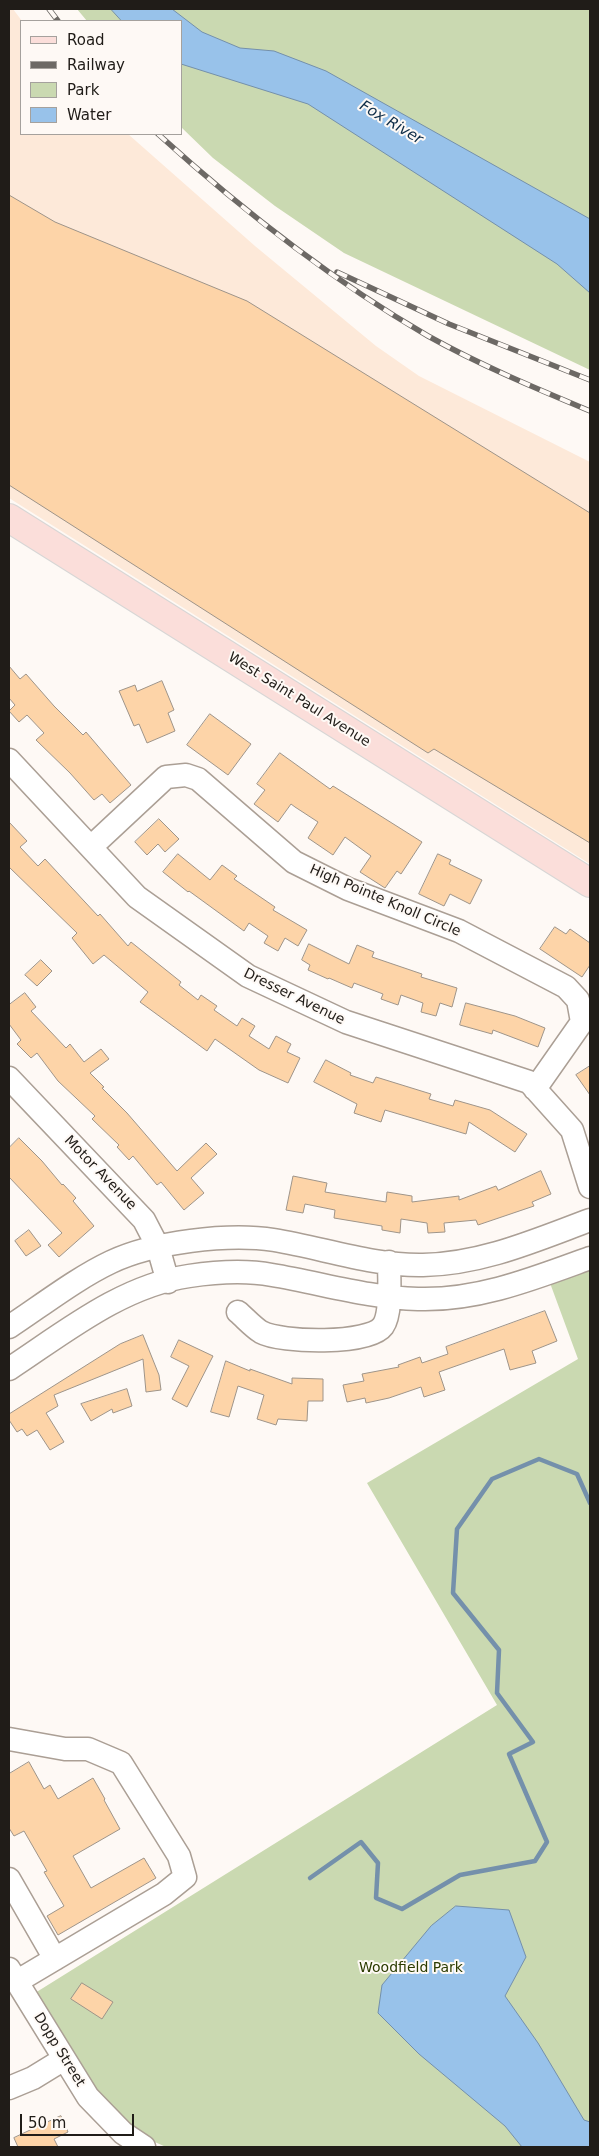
<!DOCTYPE html>
<html>
<head>
<meta charset="utf-8">
<style>
	body { margin:0 }
	#map { position:relative; width:599px; height:2156px; overflow:hidden; background:#fef9f5; font-family:"DejaVu Sans",sans-serif }
	canvas { display:block }
	.frame { position:absolute; inset:0; border:10px solid #201c18; pointer-events:none }
	.legend { position:absolute; left:20px; top:20px; width:162px; height:115px; box-sizing:border-box; background:#fef9f5; border:1px solid #a5a19d; margin:0; padding:6px 9px; list-style:none; font-size:15px; color:#201c18 }
	.legend li { display:flex; align-items:center; gap:10px; height:25px }
	.legend b { width:25px; border:1px solid #a5a19d }
	.scale { position:absolute; left:20px; top:2114px; width:114px; height:22px; box-sizing:border-box; border:2px solid #201c18; border-top:0; padding-left:6px; font-size:15px; line-height:18px; white-space:nowrap; color:#201c18; -webkit-text-stroke:4px #fef9f5; paint-order:stroke }
</style>
</head>
<body>
<div id="map">
<canvas width="599" height="2156"></canvas>
<div class="frame"></div>
<ul class="legend">
<li><b style="height:6px;background:#fbdeda"></b>Road</li>
<li><b style="height:6px;background:#6d6965"></b>Railway</li>
<li><b style="height:14px;background:#cad9b1"></b>Park</li>
<li><b style="height:14px;background:#98c2ea"></b>Water</li>
</ul>
<div class="scale">50 m</div>
</div>
<script>
const context = document.querySelector('canvas').getContext('2d');
context.lineJoin = 'round';
function fillPath(path, color) { context.fillStyle = color; context.fill(path, 'evenodd'); }
function strokePath(path, color, width, dash) { context.strokeStyle = color; context.lineWidth = width; context.lineCap = dash ? 'butt' : 'round'; context.setLineDash(dash || []); context.stroke(path); }
function drawText(font, color, halo, rows, align = 'center') {
  context.font = font + ' "DejaVu Sans",sans-serif'; context.lineWidth = 4; context.setLineDash([]); context.textBaseline = 'middle'; context.strokeStyle = halo; context.fillStyle = color; for (const [text, x, y, turn = 0] of rows) {
    context.save(); context.translate(x, y); context.rotate((+turn || 0) * Math.PI / 180); context.textAlign = isNaN(turn) ? turn : align; if (halo) context.strokeText(text, 0, 0); context.fillText(text, 0, 0); context.restore();
  }
}
const built = new Path2D(`
	M9,9H13L22,21L21,134H128L255,246L376,346L419,376L590,462V864L9,498Z`);
const green = new Path2D(`
	M77,9H590V370L344,253L275,206L213,158L181,127V21H87Z
	M590,1269V2147H166C158,2143 149,2140 142,2135C94,2105 64,2040 35,1993L497,1705L367,1483L578,1359L550,1283Z`);
const water = new Path2D(`
	M111,9H172L202,32L240,48L274,51L326,71L590,219V293L557,264L308,104L181,64V21H122Z
	M456,1906L509,1910L526,1957L505,1996L538,2043L584,2120L590,2122V2147H522L505,2126L419,2054L378,2013L382,1985L431,1926Z`);
const stream = new Path2D(`
	M310,1878L361,1842L378,1863L376,1898L402,1909L460,1875L535,1861L547,1842L509,1754L533,1742L497,1693L499,1650L453,1593L457,1529L492,1479L539,1459L577,1474L590,1503`);
const building = new Path2D(`
	M9,195L55,222L247,301L590,513V843L434,749L428,753L9,485Z
	M9,666L20,679L26,674L54,706L83,735L86,732L131,785L110,803L102,794L94,800L70,773L36,740L44,733L27,715L19,722L9,711L15,705L9,698Z
	M162,681L174,710L168,713L175,731L147,743L139,724L134,726L119,691L135,685L137,691Z
	M210,714L251,744L228,775L187,745Z
	M280,753L330,789L333,786L422,842L401,874L397,871L385,888L360,872L371,856L345,837L333,855L308,838L318,822L295,807L291,804L278,822L254,804L265,790L257,784Z
	M159,819L179,839L165,852L158,844L147,855L135,842Z
	M9,822L27,841L20,847L38,866L45,859L98,916L100,914L128,946L131,942L181,982L179,985L198,1000L201,995L217,1006L214,1010L237,1026L242,1018L255,1026L249,1036L269,1049L276,1036L291,1044L287,1052L300,1058L288,1083L259,1070L215,1039L207,1051L140,1002L148,992L104,955L93,964L72,938L77,933L9,867Z
	M178,854L210,880L222,865L237,876L234,879L275,907L273,910L307,930L298,946L285,938L278,951L264,943L268,936L249,923L244,931L189,891L188,892L163,872Z
	M438,854L451,860L449,864L482,880L470,904L450,894L444,906L419,894Z
	M555,927L566,934L570,929L590,943V965L582,977L540,949Z
	M309,944L349,964L357,945L374,952L372,957L422,974L421,977L457,988L452,1007L440,1003L436,1016L421,1012L423,1003L401,995L398,1005L381,999L383,994L354,983L352,988L329,978L328,979L308,970L310,965L302,960Z
	M41,960L52,971L37,986L25,975Z
	M25,993L36,1007L31,1011L66,1048L70,1044L84,1062L101,1049L109,1059L90,1073L104,1087L102,1088L127,1113L177,1171L206,1143L217,1154L191,1178L204,1193L184,1210L161,1182L157,1185L133,1156L129,1160L117,1147L119,1145L92,1119L95,1116L58,1081L37,1053L31,1058L17,1044L21,1040L9,1024V1005Z
	M466,1003L515,1016L545,1028L538,1047L493,1030L492,1034L460,1025Z
	M326,1060L351,1073L350,1075L373,1083L376,1077L431,1094L429,1099L453,1106L455,1100L490,1110L527,1134L515,1152L469,1122L466,1134L385,1110L381,1122L354,1113L357,1104L314,1082Z
	M590,1066V1095L576,1075Z
	M19,1138L42,1161L62,1185L63,1184L76,1198L73,1201L94,1226L59,1257L48,1245L62,1233L9,1177V1148Z
	M541,1171L551,1194L532,1202L534,1206L478,1225L476,1220L444,1223L445,1232L428,1233L427,1223L401,1219L400,1233L382,1230V1226L334,1218L335,1210L305,1204L303,1213L286,1210L293,1176L327,1183L325,1192L386,1202L387,1192L412,1196V1202L459,1196V1200L496,1186L498,1190Z
	M29,1230L41,1246L26,1256L15,1241Z
	M545,1311L557,1341L532,1351L536,1363L510,1370L504,1349L439,1372L445,1390L424,1397L421,1387L389,1398L366,1403L365,1398L347,1402L343,1385L364,1381L362,1374L399,1367L398,1365L420,1357L422,1363L448,1354L446,1347Z
	M143,1335L159,1375L161,1390L146,1392L143,1359L54,1395L58,1406L46,1413L64,1442L50,1450L37,1430L27,1436L22,1429L17,1432L9,1420V1414L120,1344Z
	M179,1340L213,1356L187,1407L172,1399L189,1366L171,1357Z
	M226,1361L250,1371V1369L292,1384V1378L323,1379V1401H308L307,1421L278,1419L276,1425L257,1419L264,1395L238,1386L229,1417L211,1412Z
	M127,1389L132,1406L113,1413L112,1409L91,1421L81,1404Z
	M29,1762L44,1789L50,1785L58,1799L93,1778L105,1799L104,1800L120,1829L73,1856L91,1888L144,1858L156,1878L58,1935L47,1916L64,1906L44,1872L47,1871L24,1831L14,1836L9,1828V1774Z
	M82,1983L113,2002L102,2019L71,1999Z
	M61,2116L68,2132L54,2139L58,2147H18L14,2138Z`);
const minor = new Path2D(`
	M9,760L137,897L248,976L346,1022L529,1082L572,1130L590,1187
	M91,847L166,777L186,775L198,779L294,862L348,889L459,931L566,987L578,1000L582,1022
	M9,1078L144,1220L158,1247L168,1282
	M535,1089L582,1022L590,1018
	M238,1312C245,1318 253,1327 261,1332C281,1343 369,1345 383,1326C392,1313 389,1278 389,1262
	M9,1327C41,1306 77,1278 111,1262C153,1242 228,1233 274,1240C323,1248 373,1266 423,1265C482,1264 536,1240 590,1220
	M9,1369C64,1333 121,1286 189,1276C216,1272 245,1270 272,1275C321,1283 369,1298 418,1299C478,1301 535,1278 590,1258
	M9,1739L65,1749H88L121,1763L179,1856L185,1877L164,1894L16,1982
	M9,1879L55,1959
	M9,1969L88,2097L123,2133L144,2147
	M9,2088L33,2078L64,2059`);
const major = new Path2D(`
	M9,518L590,883`);
const rail = new Path2D(`
	M49,9L58,21
	M158,134C242,210 330,279 428,336C480,365 535,388 590,411
	M337,272L449,324L590,380`);
const streetNames = [
	["West Saint Paul Avenue",299,700,32],
	["High Pointe Knoll Circle",385,901,23],
	["Dresser Avenue",294,997,26],
	["Motor Avenue",100,1173,46],
	["Dopp Street",59,2050,58]
];
const parkNames = [
	["Woodfield Park",411,1968]
];
const waterNames = [
	["Fox River",391,123,31]
];
fillPath(built, '#fde9d9');
fillPath(green, '#cad9b1');
fillPath(water, '#98c2ea');
strokePath(water, '#7490ab', 1);
strokePath(stream, '#7490ab', 4.5);
fillPath(building, '#fdd4a8');
strokePath(building, '#9e9489', 1);
strokePath(minor, '#ab9f95', 25);
strokePath(major, '#d7d6d5', 30);
strokePath(minor, '#fff', 22);
strokePath(major, '#fbdeda', 28);
strokePath(rail, '#6d6965', 5.5);
strokePath(rail, '#fef9f5', 4, [11]);
drawText('14px', '#201c18', '#fef9f5', streetNames);
drawText('14px', '#2b3b00', '#fef9f5', parkNames);
drawText('italic 15px', '#0d2c47', '#fef9f5', waterNames);
</script>
</body>
</html>
